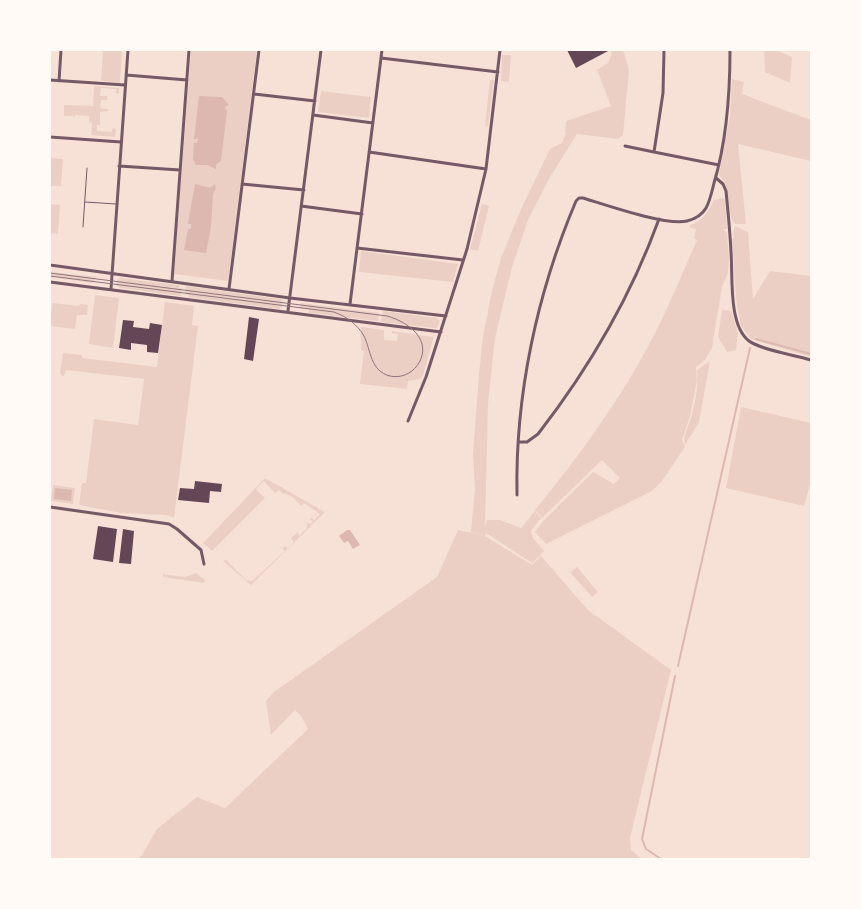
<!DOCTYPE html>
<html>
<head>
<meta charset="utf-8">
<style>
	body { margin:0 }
	#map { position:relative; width:861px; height:909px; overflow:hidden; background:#f7e1d7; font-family:Arial,sans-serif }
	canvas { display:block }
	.frame { position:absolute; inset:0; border:51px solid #fffaf5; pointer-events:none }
</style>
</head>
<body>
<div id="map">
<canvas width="861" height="909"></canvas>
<div class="frame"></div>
</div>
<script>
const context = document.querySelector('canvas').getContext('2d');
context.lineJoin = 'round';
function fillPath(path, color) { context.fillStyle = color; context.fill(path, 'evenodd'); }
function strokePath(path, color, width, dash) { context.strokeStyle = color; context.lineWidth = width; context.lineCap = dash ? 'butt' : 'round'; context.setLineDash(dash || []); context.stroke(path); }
const green = new Path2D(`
	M103,50H122L120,83L101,81Z
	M191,50H257L228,281L174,274Z
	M611,50H623L629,70L623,135L618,139L577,134L549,179L528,220L512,267L495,338L488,404L485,527L487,520H500L521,528L535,511L541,518L531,531L533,538L544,551L532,563L486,533L485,536L532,565L541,556L588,610L671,670L630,838L631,850L642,859H138L142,855L157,829L197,797L225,808L308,729L301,716L295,710L271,735L266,701L274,692L437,577L458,530L483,535L471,532L475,489L473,454L479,374L483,336L492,291L501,258L521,209L550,149L562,143L566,133L565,132L566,121L611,106L597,70L608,63L612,54Z
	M764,50H776L792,57L790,83L765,72Z
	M502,55H511L509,82L501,81Z
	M732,79L744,82L742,94L811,120V161L738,144L746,224H735C724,209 733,189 719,175L730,116Z
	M490,80H494L488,126H485Z
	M94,86L119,88V94L116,93V89L101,88L100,96H107V100H101L100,108L108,109V111L100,112V125H97V131L112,132V128L116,129L115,137L91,135L92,123L89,122V116L75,115L74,119L73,116H64V105L93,106Z
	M321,91L371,97L369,118L318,112Z
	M51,158L63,159L61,186H50Z
	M723,198L725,200L727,229H723L727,233L729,258L728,273L722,287L712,348L705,360L696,367L697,381L690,416L682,440L685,447L662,481L652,491L546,544L535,532L544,520L593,472L614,484L620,478L602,460L542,518L535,510C579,456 621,399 653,337C669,306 683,272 697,240L694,238L696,229L689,227L690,225C701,222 709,212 714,200Z
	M50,204L60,205L58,234L50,233Z
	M482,204L489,206L478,251L470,249Z
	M735,226L748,232L753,299L770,271L811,276V357L751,339L741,326L736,299L732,239L734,238L733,234Z
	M361,251L458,264L453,282L359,272Z
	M50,272L97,277L92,283L50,277Z
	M120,278L179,285V288H182L181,296L120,288L116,285L117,280Z
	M186,286L280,299L283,301L282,307L279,309L188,297V295L185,294Z
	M95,295L119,298L113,348L89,344Z
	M165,302L194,306L192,325L198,326L174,518L166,515L121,513L79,505L82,483H86L94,419L138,425L144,379L66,370L64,376H62L60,373L63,353L82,355V358L157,367Z
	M52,303L79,306L80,304L88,305L87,315H77L75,329L50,326Z
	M301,303L379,313L378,321L309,313V310L300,309Z
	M722,310L731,311L738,333L736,350L727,352L718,337Z
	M383,311L436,318L440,321L437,328H434L381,322Z
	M361,327L384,330V340L397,341L398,334L392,333V331L433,337V339L423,375L420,379L408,381L407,389L360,384L364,351L361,350C362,342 360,335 361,327Z
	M710,361L699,422L685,445C683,435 688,427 691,418C695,403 699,386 697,370Z
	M741,407L811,423V481L804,506L726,488Z
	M265,478L325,512L251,585L223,561L226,560L246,580L252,581L285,551L282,549L285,546L288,549L294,543L291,538L298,532L299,536L307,528V522L310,524L313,522L310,519L312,518L314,520L320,514L304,503L301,506L294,498L284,493L283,494L279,490L275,493L264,481L256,489L265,498L212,551L203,543Z
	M53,485L75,488L73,504L51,501Z
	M577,567L598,592L592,597L570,572Z
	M196,573L205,580L204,583L163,577V574L185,577Z`);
const water = new Path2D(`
	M199,96L222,97L229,105L225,107L227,111L221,161L216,164V169L207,165H196L193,159L194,143H197L198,139H194Z
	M195,184L210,188L215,184L216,188L213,194L211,227L206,253L184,250L188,229H191V224H188Z
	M55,488L72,490L71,501L54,499Z
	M347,530H350L360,545L353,549L348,541L344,543L339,536Z`);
const stream = new Path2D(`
	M756,339L811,354
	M678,666L750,348
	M661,859L646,849L642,839L675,676`);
const building = new Path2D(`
	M567,50H610L576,68Z
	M249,317L259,319L253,361L244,359Z
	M123,320L134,321L133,327L149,329L150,323L162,325L158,353L147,352V345L131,343V350L119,348Z
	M195,481L222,484L221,492L210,491L209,503L178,500L180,488L194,489Z
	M98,526L117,529L113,562L93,559Z
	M123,529L134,531L131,564L119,563Z`);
const service = new Path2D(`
	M85,202L116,204
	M83,227L87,168`);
const minor = new Path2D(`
	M664,50L663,93L654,152L719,165
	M381,58L498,72
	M126,75L187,80
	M50,80L125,85
	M59,81L61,50
	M254,94L315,101
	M313,115L373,123
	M50,137L121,142
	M625,146L654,152
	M369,152L486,169
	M119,166L180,170
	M716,178L723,184L726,191C728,211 730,232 731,252C733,276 728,325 749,341C761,350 795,355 811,360
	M242,184L304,190
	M301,206L362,214
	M357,248L463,260
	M50,265L290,298L446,316
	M172,281L189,50
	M50,282L441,332
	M111,289L128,50
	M229,289L259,50
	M350,304L382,50
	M288,311L321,50
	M408,421L426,377L467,249L486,169L500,50
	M518,442H527L538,434C590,367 630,299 659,219
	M517,495C515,395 537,293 576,201L579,198H583C606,205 666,226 687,221C695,219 702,215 706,208C710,201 712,191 714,183C727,140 730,95 730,50
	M50,507L169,524L177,529L201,550L204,564`);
const tram = new Path2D(`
	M50,273L387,316C398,319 412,326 419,337C431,356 412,381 390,376C370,371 371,350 364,336C357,324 347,317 334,312L50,276`);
fillPath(green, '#ebcfc5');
fillPath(water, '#dcb8b0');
strokePath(stream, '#dcb8b0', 2);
fillPath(building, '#644757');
strokePath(service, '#755966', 1);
strokePath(minor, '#755966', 3);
strokePath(tram, '#8f747c', 1);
</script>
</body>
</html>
